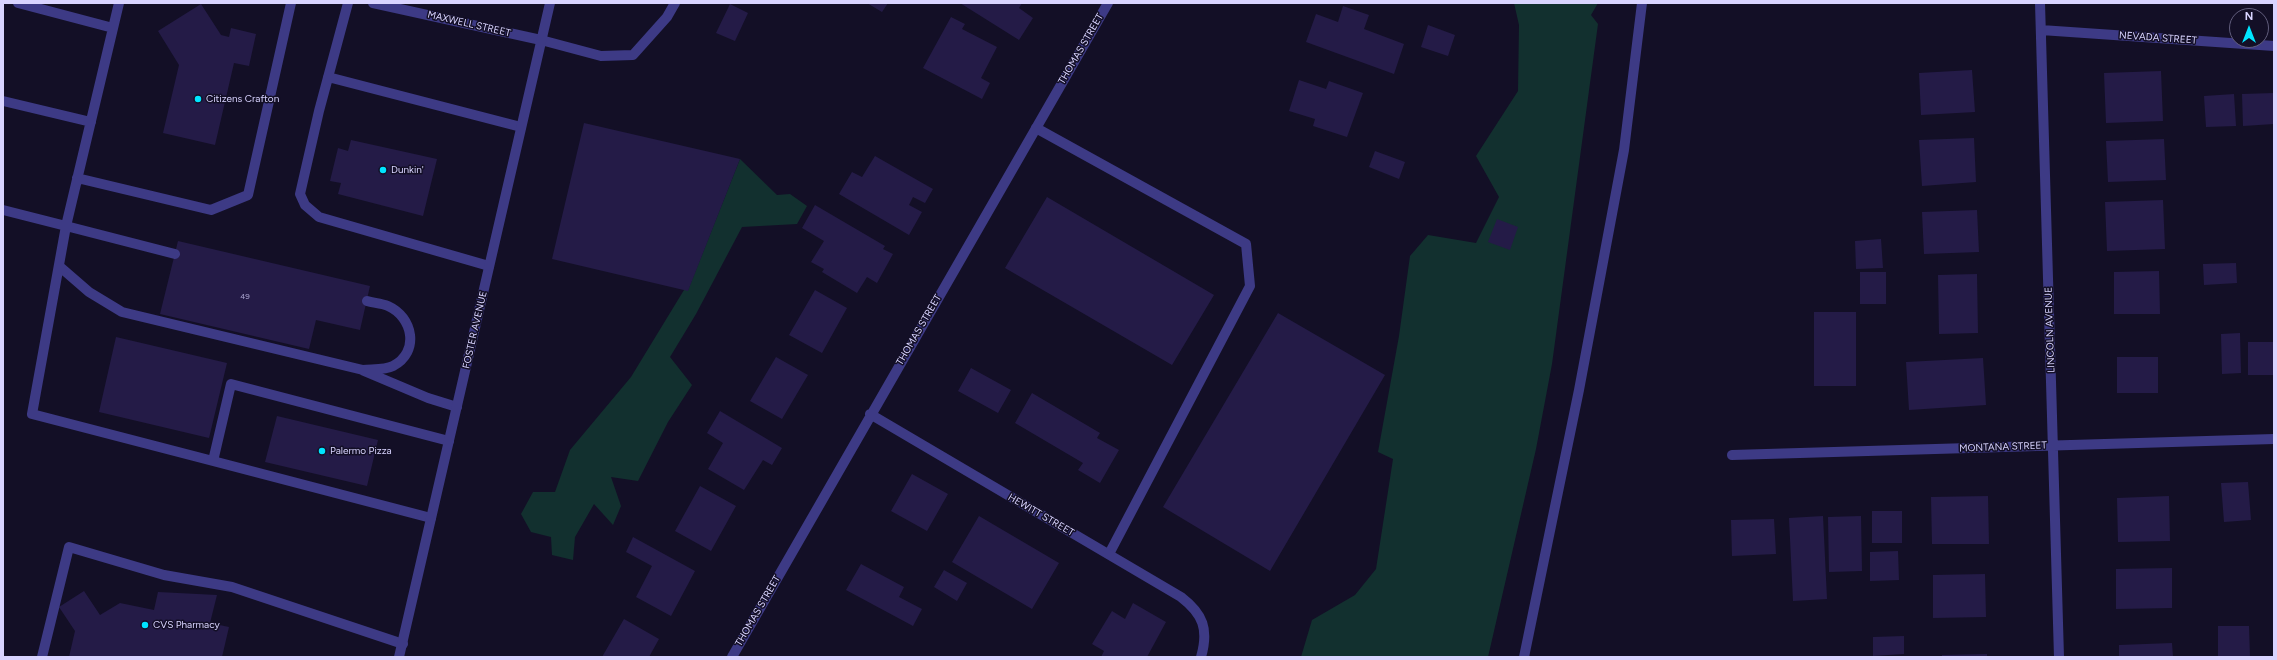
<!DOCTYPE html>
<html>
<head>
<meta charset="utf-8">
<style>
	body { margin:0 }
	#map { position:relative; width:2277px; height:660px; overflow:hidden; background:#130f26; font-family:Figtree,sans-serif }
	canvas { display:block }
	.frame { position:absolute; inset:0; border:4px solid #d9d4ff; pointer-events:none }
	.north { position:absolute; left:2229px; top:8px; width:40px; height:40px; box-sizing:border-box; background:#130f26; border:1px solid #625e7d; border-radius:50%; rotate:0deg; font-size:11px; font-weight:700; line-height:16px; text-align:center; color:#d9d4ff }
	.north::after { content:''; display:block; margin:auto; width:14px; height:18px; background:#00e5ff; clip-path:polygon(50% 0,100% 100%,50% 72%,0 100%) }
</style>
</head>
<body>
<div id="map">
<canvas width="2277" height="660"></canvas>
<div class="frame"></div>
<div class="north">N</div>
</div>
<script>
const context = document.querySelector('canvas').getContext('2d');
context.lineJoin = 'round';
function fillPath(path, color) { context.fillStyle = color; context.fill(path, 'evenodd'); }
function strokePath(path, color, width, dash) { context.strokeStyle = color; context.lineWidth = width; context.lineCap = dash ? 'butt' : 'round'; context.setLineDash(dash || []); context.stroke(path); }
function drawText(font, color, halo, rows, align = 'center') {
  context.font = font + ' Figtree,sans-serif'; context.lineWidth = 3; context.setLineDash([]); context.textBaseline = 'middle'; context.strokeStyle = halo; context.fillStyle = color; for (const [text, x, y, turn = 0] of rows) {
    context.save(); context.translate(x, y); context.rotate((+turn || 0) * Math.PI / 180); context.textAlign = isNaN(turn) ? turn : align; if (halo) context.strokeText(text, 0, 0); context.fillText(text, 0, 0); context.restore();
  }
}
const green = new Path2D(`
	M1514,3H1598L1591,15L1598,24L1552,364L1536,449L1488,657H1301L1312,620L1355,595L1376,569L1393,459L1378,452L1399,336L1410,256L1428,235L1476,243L1499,197L1476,156L1518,91L1519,25Z
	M740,159L777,195L790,194L807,206L797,224L742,227L696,314L670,357L692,385L668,422L638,481L611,477L621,506L613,525L594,504L575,537L573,560L552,555L551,537L531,532L521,514L533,492H555L570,450L631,377L684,290H688Z`);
const building = new Path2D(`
	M867,3H888L882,12Z
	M960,3H1022L1019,8L1033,18L1019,40Z
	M201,4L221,35L229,37L231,28L256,34L249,66L234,63L215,145L163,133L179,65L158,31Z
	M730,4L748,13L735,41L716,33Z
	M1343,6L1369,15L1364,29L1404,44L1394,74L1306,42L1316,14L1338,22Z
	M951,17L965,24L962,29L997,47L981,78L990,83L982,99L923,68Z
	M1428,25L1455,35L1448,56L1421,47Z
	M1972,70L1975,112L1921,115L1919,73Z
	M2161,71L2163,121L2106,123L2104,73Z
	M1299,80L1326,89L1329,81L1363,93L1347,137L1313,126L1315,119L1289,111Z
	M2274,93V124L2243,126L2242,94Z
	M2234,94L2236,126L2206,127L2204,96Z
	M584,123L740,159L688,291L552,259Z
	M1974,138L1976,182L1922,186L1919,140Z
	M2164,139L2166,180L2108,182L2106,141Z
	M351,140L437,159L423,216L338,194L341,183L330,181L338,148L348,151Z
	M1375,151L1405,162L1399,179L1369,167Z
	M875,156L933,189L925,203L913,197L909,205L922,212L909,235L839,194L852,172L862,177Z
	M1047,197L1214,295L1172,365L1005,268Z
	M2163,200L2165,249L2107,251L2105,202Z
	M815,205L885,246L883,249L893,254L877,283L867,277L857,293L822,272L824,269L811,262L824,241L802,228Z
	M1977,210L1979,252L1924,254L1922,212Z
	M1497,219L1518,227L1510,250L1488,242Z
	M1881,239L1883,268L1856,269L1855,241Z
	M178,241L370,286L360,330L316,320L309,349L160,314Z
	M2236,263L2237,283L2204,285L2203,264Z
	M2159,271L2160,314H2114V272Z
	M1860,272H1886V304H1860Z
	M1977,274L1978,333L1939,334L1938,275Z
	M815,290L847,308L822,353L789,335Z
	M1814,312H1856V386H1814Z
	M1278,313L1385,375L1270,571L1163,507Z
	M2240,333L2241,373L2222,374L2221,334Z
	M116,337L227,363L209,438L99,412Z
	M2248,342H2273L2274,375H2248Z
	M776,357L808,375L782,419L750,401Z
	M2117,357H2158V393H2117Z
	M1983,358L1986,405L1909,410L1906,362Z
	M971,368L1011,390L998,413L958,391Z
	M1032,393L1100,433L1097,438L1119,450L1100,483L1078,470L1083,463L1015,423Z
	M720,411L782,448L772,465L763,460L744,490L708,469L723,443L707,433Z
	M277,416L378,440L367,486L265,462Z
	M912,474L948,494L927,531L891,511Z
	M2248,482L2251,520L2224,522L2221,483Z
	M700,486L736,506L711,551L675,531Z
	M1988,496L1989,544H1932L1931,497Z
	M2169,496L2170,541L2118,542L2117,498Z
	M1872,511H1902V543H1872Z
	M979,516L1059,563L1032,609L952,562Z
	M1823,516L1827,599L1793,601L1789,518Z
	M1861,516L1862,571L1829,572L1828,517Z
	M1774,519L1776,554L1732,556L1731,520Z
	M633,537L695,571L671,616L636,597L652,566L626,552Z
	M1898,551L1899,580L1870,581V552Z
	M861,564L904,587L899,597L922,609L913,626L846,590Z
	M2172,568V608L2116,609V569Z
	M944,570L967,583L957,601L934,587Z
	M1985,574L1986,617L1933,618V575Z
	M84,591L100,615L120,603L154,610L158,592L217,595L210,623L229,627L222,657H69L75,631L59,607Z
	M1133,603L1166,622L1147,657H1101L1104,651L1092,644L1112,611L1125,619Z
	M624,619L659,639L649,657H602Z
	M2218,626H2249L2250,657H2218Z
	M1904,636V654L1873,656V637Z
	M2172,643L2173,657H2119V645Z
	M1987,654V657H1942V655Z`);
const service = new Path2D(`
	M18,3L113,28
	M348,3L319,111L300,194L305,205L319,217L489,266
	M541,40L601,56L633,55L667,17L675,3
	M328,77L521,127
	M3,101L91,122
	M1036,128L1246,244L1250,286L1109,554
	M77,178L211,210L248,195L291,3
	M3,210L66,226L119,3
	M175,254L66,226L32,414L213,461
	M59,266L89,292L122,312L363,370C372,369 385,370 393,366C420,352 413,317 388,306C381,303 373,303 367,301
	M364,371L428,398L457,407
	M431,518L213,461L231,384L449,441
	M42,657L69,547L164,575L232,587L403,644
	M1524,657L1579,390L1624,150L1642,3`);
const minor = new Path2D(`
	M373,3L541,40
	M2040,3L2059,657
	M2041,30L2274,46
	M870,414L1181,597C1203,614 1209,629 1201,657
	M1732,455L2274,439
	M732,657L1108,3`);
const tertiary = new Path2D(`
	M399,657L550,3`);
const markers = [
	[198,99,4,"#00e5ff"],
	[383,170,4,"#00e5ff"],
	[322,451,4,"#00e5ff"],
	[145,625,4,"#00e5ff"]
];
const numberNames = [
	["49",245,297]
];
const streetNames = [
	["MAXWELL STREET",469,24,13],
	["NEVADA STREET",2158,38,4],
	["THOMAS STREET",1081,49,-60],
	["FOSTER AVENUE",475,330,-77],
	["THOMAS STREET",919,330,-60],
	["LINCOLN AVENUE",2050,330,-92],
	["MONTANA STREET",2003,447,-2],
	["HEWITT STREET",1041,515,30],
	["THOMAS STREET",758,611,-60]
];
const poiNames = [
	["Citizens Crafton",206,99],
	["Dunkin'",391,170],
	["Palermo Pizza",330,451],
	["CVS Pharmacy",153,625]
];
fillPath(green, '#12302f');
fillPath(building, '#241b47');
strokePath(service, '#3d3a85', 10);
strokePath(minor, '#3d3a85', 10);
strokePath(tertiary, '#3d3a85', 10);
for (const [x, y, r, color] of markers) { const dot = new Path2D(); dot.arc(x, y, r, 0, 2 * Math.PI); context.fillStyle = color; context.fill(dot); strokePath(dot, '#130f26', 1.5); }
drawText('8px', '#aca6d1', null, numberNames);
drawText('10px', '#d9d4ff', '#130f26', streetNames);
drawText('10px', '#d9d4ff', '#130f26', poiNames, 'left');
</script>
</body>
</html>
